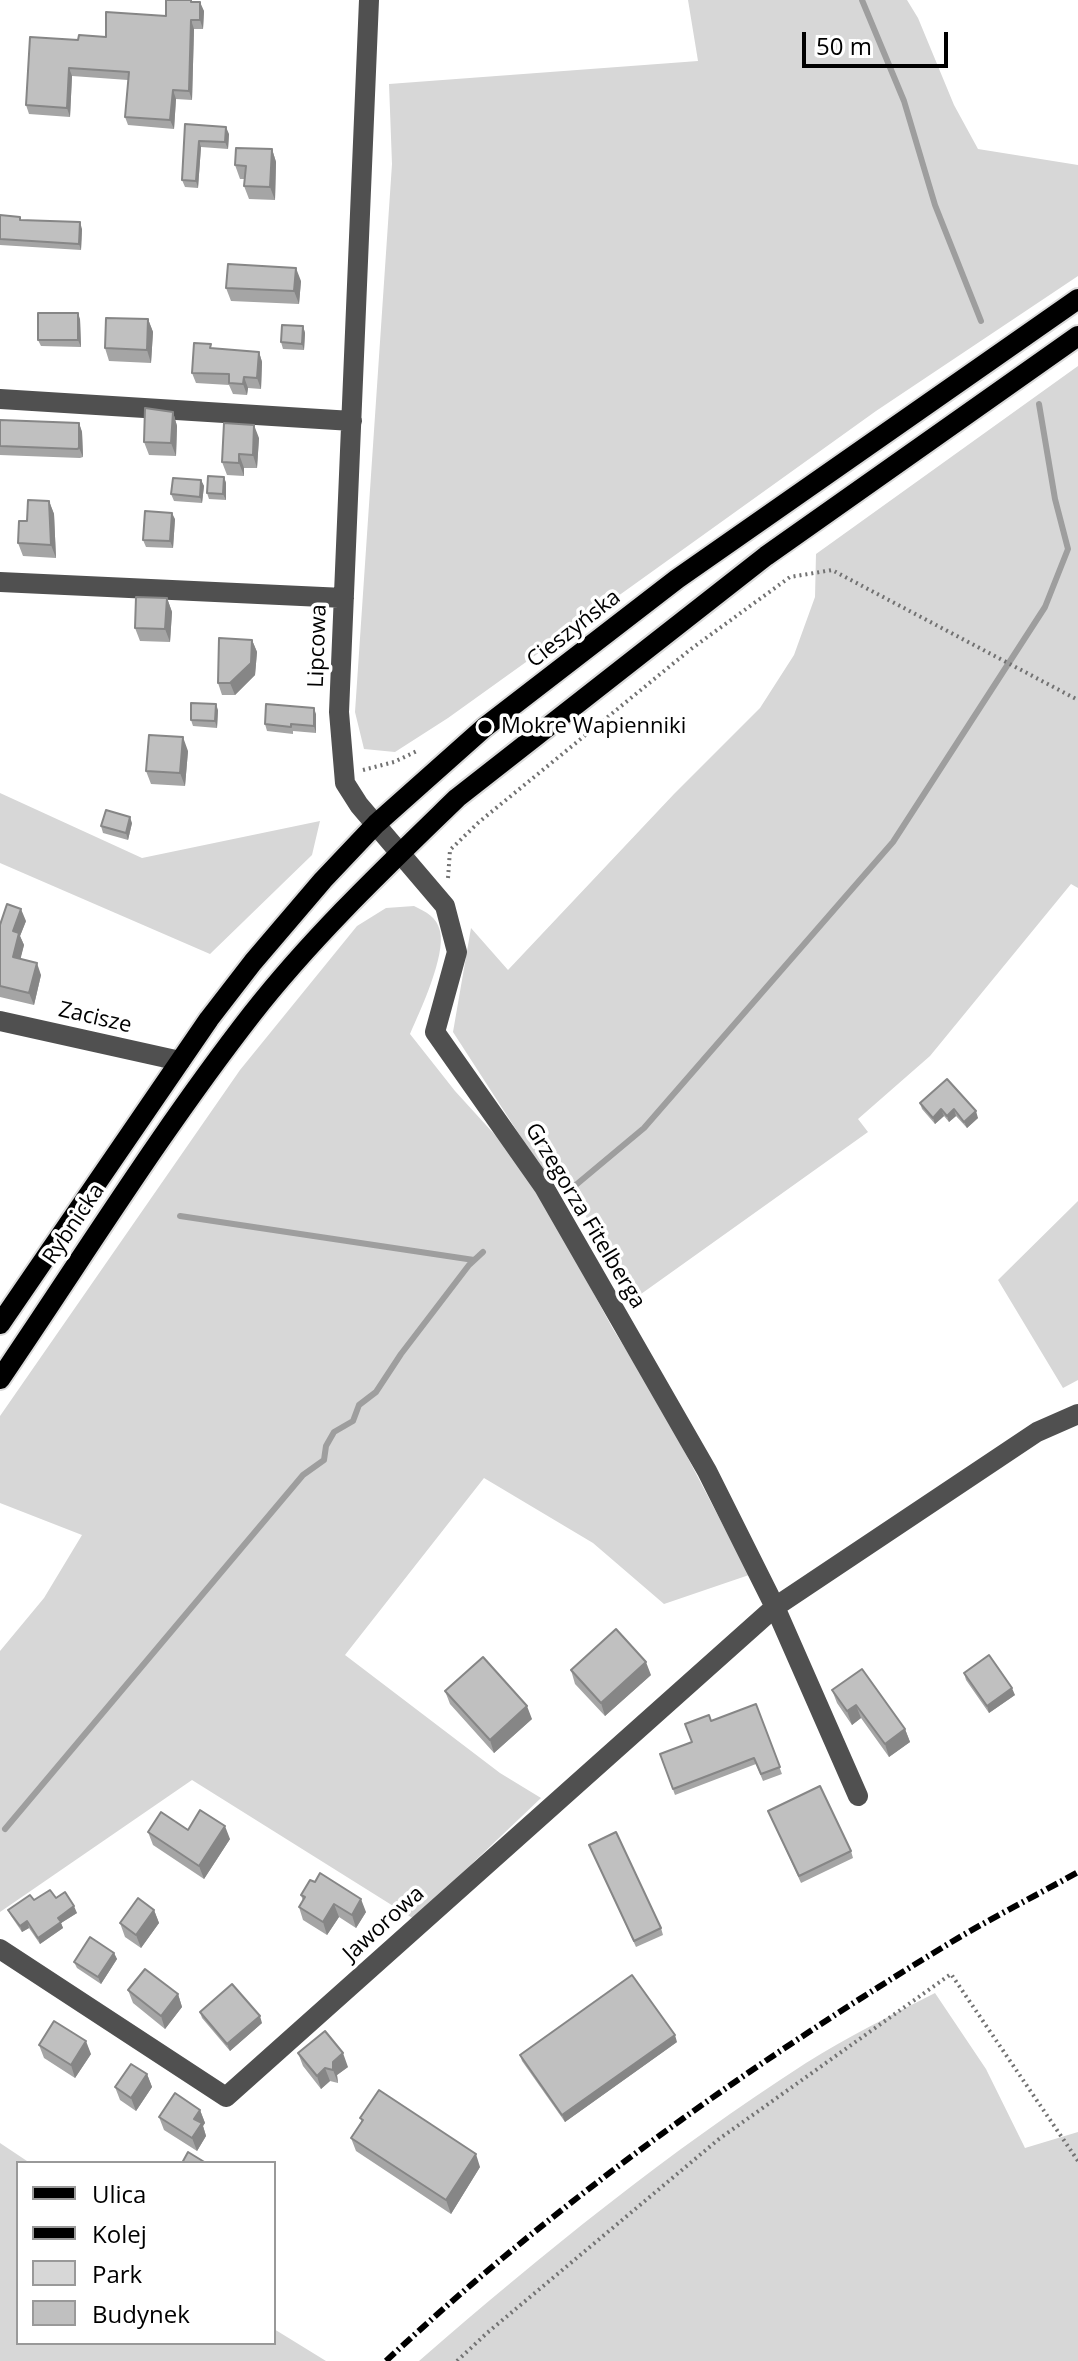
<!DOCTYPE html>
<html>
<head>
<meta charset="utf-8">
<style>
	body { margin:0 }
	#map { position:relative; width:1078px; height:2361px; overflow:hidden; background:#fff; font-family:"Open Sans",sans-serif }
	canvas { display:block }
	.legend { position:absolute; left:16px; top:2161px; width:260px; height:184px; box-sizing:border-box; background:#fff; border:2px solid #999; margin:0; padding:10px 14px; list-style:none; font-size:24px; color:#000 }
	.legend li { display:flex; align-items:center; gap:16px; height:40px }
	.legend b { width:40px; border:2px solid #999 }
	.scale { position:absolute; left:802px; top:32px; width:146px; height:36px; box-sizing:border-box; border:4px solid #000; border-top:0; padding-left:10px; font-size:24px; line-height:28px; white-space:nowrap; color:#000; -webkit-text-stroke:6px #fff; paint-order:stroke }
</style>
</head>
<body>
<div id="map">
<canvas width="1078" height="2361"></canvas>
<ul class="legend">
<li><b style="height:10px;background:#000"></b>Ulica</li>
<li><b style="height:10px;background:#000"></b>Kolej</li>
<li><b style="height:22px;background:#d7d7d7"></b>Park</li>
<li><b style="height:22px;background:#c0c0c0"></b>Budynek</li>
</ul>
<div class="scale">50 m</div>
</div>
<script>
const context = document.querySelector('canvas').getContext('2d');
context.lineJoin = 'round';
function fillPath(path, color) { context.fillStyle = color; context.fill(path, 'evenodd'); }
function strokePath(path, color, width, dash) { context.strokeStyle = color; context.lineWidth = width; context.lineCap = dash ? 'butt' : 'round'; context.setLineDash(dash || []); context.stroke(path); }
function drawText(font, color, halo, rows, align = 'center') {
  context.font = font + ' "Open Sans",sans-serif'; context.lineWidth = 7; context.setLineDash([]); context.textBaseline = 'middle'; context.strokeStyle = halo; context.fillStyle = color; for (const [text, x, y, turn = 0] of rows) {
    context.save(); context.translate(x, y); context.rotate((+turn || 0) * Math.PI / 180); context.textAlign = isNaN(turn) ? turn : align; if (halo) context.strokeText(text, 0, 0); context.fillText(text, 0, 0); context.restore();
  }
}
const green = new Path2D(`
	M688,0H907L918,18L954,105L978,149L1078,165V276L876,411L448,718L395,752L364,749L355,712L392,164L389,84L698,61Z
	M1078,366V888L1071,884L930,1056L858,1119L868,1132L634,1299L563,1177L550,1182L453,1032L471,928L508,970L674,794L760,708L794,655L815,597L816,554Z
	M0,793L142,858L320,821L312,855L210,954L0,863Z
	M414,906C426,912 437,917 440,931C446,956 420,1011 410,1034L455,1091L526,1169L613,1329L657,1399L749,1575L664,1604L593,1543L484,1478L345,1655L500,1773L541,1798L414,1919L192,1780L0,1912V1651L44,1598L82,1535L0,1503V1416L240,1070L357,926L386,908Z
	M1078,1201V1380L1063,1388L998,1280Z
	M935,1993L986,2069L1025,2148L1078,2132V2361H419C542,2254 669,2151 806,2063C847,2037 892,2015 935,1993Z
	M0,2143L30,2163H18V2343H274V2329L326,2361H0Z`);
const stream = new Path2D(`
	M862,0L904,101L935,205L981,321
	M571,1189L644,1128L893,842L1045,607L1068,549L1055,499L1039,404
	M180,1216L474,1260
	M5,1829L303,1475L324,1460L326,1446L334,1432L353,1421L359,1405L376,1392L401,1354L469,1265L483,1252`);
const path = new Path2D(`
	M363,770L394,762L417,751
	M448,878L450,850L479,822L691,649L790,577L832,570L1078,700
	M457,2361L487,2333L719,2139L951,1974L1078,2161`);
const minor = new Path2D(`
	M369,0L339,712L345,783L359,805L445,906L457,952L435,1032L544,1187L707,1471L775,1607L858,1796
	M0,399L352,421
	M0,582L344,598
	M0,1021L180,1061
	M0,1949L226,2097L775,1607L1037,1432L1078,1414`);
const major = new Path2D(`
	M0,1324L209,1019L253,962L323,880L376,824L485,727L677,579L1078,299
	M0,1379C83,1257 161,1131 252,1014C313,936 387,866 457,798L766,556L1078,336`);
const rail = new Path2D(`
	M386,2361C555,2203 743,2069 940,1949C985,1921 1032,1898 1078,1872`);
const wall = new Path2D(`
	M195,2L204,11L203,29H194L192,100L176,99L174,129L128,125L125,117L128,80L72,76L70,117L29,114L26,105L78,40L106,37L166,16Z
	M185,124L229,134L228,149L201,147L198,188L185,187L182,180Z
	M272,149L276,162L275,200L249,199L244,186L245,179H240L235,165Z
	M0,215L20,217L21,220L82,229L81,250L0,245Z
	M301,281L299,304L231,301L226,288Z
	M80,319L81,347L41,346L38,340Z
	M148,319L153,332L151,363L109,361L105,348Z
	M303,326L305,333L304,350L283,349L281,342Z
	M212,348L259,352L262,362L261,389L248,388L247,395L233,394L229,385L196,383L192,373Z
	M173,412L177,426L176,456L149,455L144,442Z
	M0,420L79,423L82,432L83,457L80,458L0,455Z
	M259,438L257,468H244V476L227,475L222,462Z
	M224,477L226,483V500L209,499L207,493Z
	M201,480L204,486L202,503L174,501L171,494Z
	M49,501L54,514L56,558L23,556L18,543L27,521Z
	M175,519L173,548L146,547L143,540Z
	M167,598L172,612L170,642L140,641L135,628Z
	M252,640L257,652L255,675L235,695H222L218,683Z
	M218,710L217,728L193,726L191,720Z
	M316,714V733L293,731V734L267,731L265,724Z
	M188,751L185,786L151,784L146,771Z
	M132,823L128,840L103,833L101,826Z
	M26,921L20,936L24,945L20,959L41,975L34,1005L0,997V925Z
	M947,1079L978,1118L967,1128L956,1116L949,1122L944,1116L935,1124L922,1109L920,1103Z
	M571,1670L651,1675L605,1716L575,1684Z
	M964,1673L1015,1695L989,1713L966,1680Z
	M832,1690L905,1729L910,1742L889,1757L861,1718L852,1725L837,1703Z
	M445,1691L532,1719L494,1753L450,1704Z
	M756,1704L782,1774L763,1781L756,1764L675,1795L660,1754L692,1742L711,1721Z
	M768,1811L851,1851L853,1858L801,1883Z
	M188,1830L230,1839L204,1879L153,1845L148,1832Z
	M589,1845L661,1928L663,1935L636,1947Z
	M301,1895L366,1912L356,1928L339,1917L327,1935L303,1920L299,1907L303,1901Z
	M56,1898L77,1913L61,1923L63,1928L40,1944L29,1928L22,1932L11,1916L8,1910L34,1900Z
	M154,1910L159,1923L141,1948L125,1937L120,1923Z
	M114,1953L117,1959L101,1984L77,1968L74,1962Z
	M128,1990L178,1994L182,2007L165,2029L133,2003Z
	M200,2012L262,2023L230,2051L202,2018Z
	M677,2042L565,2122L522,2061L520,2055Z
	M39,2045L91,2054L75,2078L44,2058Z
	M298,2053L348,2067L337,2075L338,2083L330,2081L321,2089L303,2066Z
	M147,2074L152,2087L136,2111L120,2100L115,2087Z
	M200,2110L205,2123L203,2126L206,2136L197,2151L164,2130L159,2117Z
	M360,2118L480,2167L451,2214L356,2151L351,2138L362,2122Z`);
const shadedWall = new Path2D(`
	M200,2L204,11L203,29L200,20Z
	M191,20L194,29L192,100L189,91Z
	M69,68L72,76L70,117L67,108Z
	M173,90L176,99L174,129L170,120Z
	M226,127L229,134L228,149L225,142Z
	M199,141L201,147L198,188L196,181Z
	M272,149L276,162L275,200L270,187Z
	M80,222L82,229L81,250L79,244Z
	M296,268L301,281L299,304L294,291Z
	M78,313L80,319L81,347L78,340Z
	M148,319L153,332L151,363L147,350Z
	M303,326L305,333L304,350L302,344Z
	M259,352L262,362L261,389L257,378Z
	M244,377L248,388L247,395L243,384Z
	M173,412L177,426L176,456L171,443Z
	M79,423L82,432L83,457L79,448Z
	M254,425L259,438L257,468L253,455Z
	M239,454L244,468V476L239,463Z
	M224,477L226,483V500L223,494Z
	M201,480L204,486L202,503L200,497Z
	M49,501L54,514L56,558L51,545Z
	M172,513L175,519L173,548L170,541Z
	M167,598L172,612L170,642L165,629Z
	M252,640L257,652L255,675L235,695L230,683Z
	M216,704L218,710L217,728L215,721Z
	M314,708L316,714V733L314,726Z
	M183,737L188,751L185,786L180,773Z
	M130,817L132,823L128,840L126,833Z
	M21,909L26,921L20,936L24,945L18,969L13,957V931Z
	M37,963L41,975L34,1005L29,993Z
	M941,1109L944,1116L935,1124L933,1118Z
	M954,1109L956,1116L949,1122L947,1116Z
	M976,1111L978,1118L967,1128L964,1122Z
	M646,1662L651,1675L605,1716L601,1703Z
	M1012,1688L1015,1695L989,1713L987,1706Z
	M856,1705L861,1718L852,1725L847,1711Z
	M527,1706L532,1719L494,1753L490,1740Z
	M905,1729L910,1742L889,1757L885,1744Z
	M225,1826L230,1839L204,1879L199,1866Z
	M361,1899L366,1912L356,1928L352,1915Z
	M334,1904L339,1917L327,1935L323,1922Z
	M74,1906L77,1913L61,1923L63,1928L40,1944L38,1938L58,1918Z
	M154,1910L159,1923L141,1948L136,1935Z
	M27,1921L29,1928L22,1932L20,1926Z
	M114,1953L117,1959L101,1984L98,1977Z
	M178,1994L182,2007L165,2029L161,2016Z
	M260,2016L262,2023L230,2051L227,2044Z
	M675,2035L677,2042L565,2122L562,2115Z
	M86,2041L91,2054L75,2078L71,2065Z
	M343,2053L348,2067L337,2075L338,2083L333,2070V2062Z
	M325,2068L330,2081L321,2089L317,2076Z
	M147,2074L152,2087L136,2111L131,2098Z
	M200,2110L205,2123L203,2126L206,2136L197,2151L192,2138L194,2119Z
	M476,2154L480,2167L451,2214L446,2200Z`);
const building = new Path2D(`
	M166,0H191V2H200V20H191L189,91L173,90L170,120L125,117L129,72L69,68L67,108L26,105L30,37L78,40L79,35L106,37V12L166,16Z
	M185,124L226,127L225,142L199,141L196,181L182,180Z
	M236,148L272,149L270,187L244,186L246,166L235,165Z
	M0,215L20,217V220L80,222L79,244L0,239Z
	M228,264L296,268L294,291L226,288Z
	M38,313H78V340H38Z
	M106,318L148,319L147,350L105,348Z
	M282,325L303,326L302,344L281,342Z
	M194,343L211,344L210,348L259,352L257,378L244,377L243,384L229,383V374L192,373Z
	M145,408L173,412L171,443L144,442Z
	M0,420L79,423V448L77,449L0,446Z
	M224,423L254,425L253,455L239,454V463L222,462Z
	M208,476L224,477L223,494L207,493Z
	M173,478L201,480L200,497L171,494Z
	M28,500L49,501L51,545L18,543L19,521H27Z
	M145,511L172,513L170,541L143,540Z
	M136,597L167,598L165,629L135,628Z
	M219,638L252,640L251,663L230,683H218Z
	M191,703L216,704L215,721L191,720Z
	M266,704L314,708V726L291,724V727L265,724Z
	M149,735L183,737L180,773L146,771Z
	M106,810L130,817L126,833L101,826Z
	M7,904L21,909L13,931L19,933L13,957L37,963L29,993L0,986V925Z
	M947,1079L976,1111L964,1122L954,1109L947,1116L941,1109L933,1118L920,1103Z
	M616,1629L646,1662L601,1703L571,1670Z
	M989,1655L1012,1688L987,1706L964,1673Z
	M483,1657L527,1706L490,1740L445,1691Z
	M862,1669L905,1729L885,1744L856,1705L847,1711L832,1690Z
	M756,1704L780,1767L761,1774L754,1758L673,1789L660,1754L692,1742L685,1724L709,1715L711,1721Z
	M820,1786L851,1851L799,1876L768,1811Z
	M200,1810L225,1826L199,1866L148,1832L161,1812L188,1830Z
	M616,1832L661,1928L634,1941L589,1845Z
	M320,1873L361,1899L352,1915L334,1904L323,1922L299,1907L305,1897L301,1895L310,1880L315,1882Z
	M50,1890L56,1898L65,1892L74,1906L58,1918L61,1922L38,1938L27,1921L20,1926L8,1910L30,1895L34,1900Z
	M138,1898L154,1910L136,1935L120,1923Z
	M90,1937L114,1953L98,1977L74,1962Z
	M145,1969L178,1994L161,2016L128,1990Z
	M632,1975L675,2035L562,2115L520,2055Z
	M232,1984L260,2016L227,2044L200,2012Z
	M54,2021L86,2041L71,2065L39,2045Z
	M325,2031L343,2053L333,2062V2070L325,2068L317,2076L298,2053Z
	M131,2064L147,2074L131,2098L115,2087Z
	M379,2090L476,2154L446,2200L351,2138L363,2120L360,2118Z
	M175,2093L200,2110L194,2119L202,2123L192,2138L159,2117Z
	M188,2152L206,2163H182Z`);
const markers = [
	[485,727,8,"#000"]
];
const streetNames = [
	["Cieszyńska",574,629,-38],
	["Lipcowa",318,646,-88],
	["Zacisze",95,1018,13],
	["Grzegorza Fitelberga",585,1216,59],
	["Rybnicka",74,1224,-56],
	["Jaworowa",384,1924,-42]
];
const poiNames = [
	["Mokre Wapienniki",501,727]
];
fillPath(green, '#d7d7d7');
strokePath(stream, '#9e9e9e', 6);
strokePath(major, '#dbdbdb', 24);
strokePath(path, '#727272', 4, [2, 4]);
strokePath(minor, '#505050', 20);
strokePath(major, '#000', 20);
strokePath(rail, '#000', 6, [12, 4, 2, 4]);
fillPath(wall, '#a5a5a5');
fillPath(shadedWall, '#868686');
fillPath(building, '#c0c0c0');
strokePath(building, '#868686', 2);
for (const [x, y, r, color] of markers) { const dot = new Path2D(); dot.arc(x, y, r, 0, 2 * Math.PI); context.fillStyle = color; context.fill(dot); strokePath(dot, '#fff', 3); }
drawText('22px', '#000', '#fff', streetNames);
drawText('22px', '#000', '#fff', poiNames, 'left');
</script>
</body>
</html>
